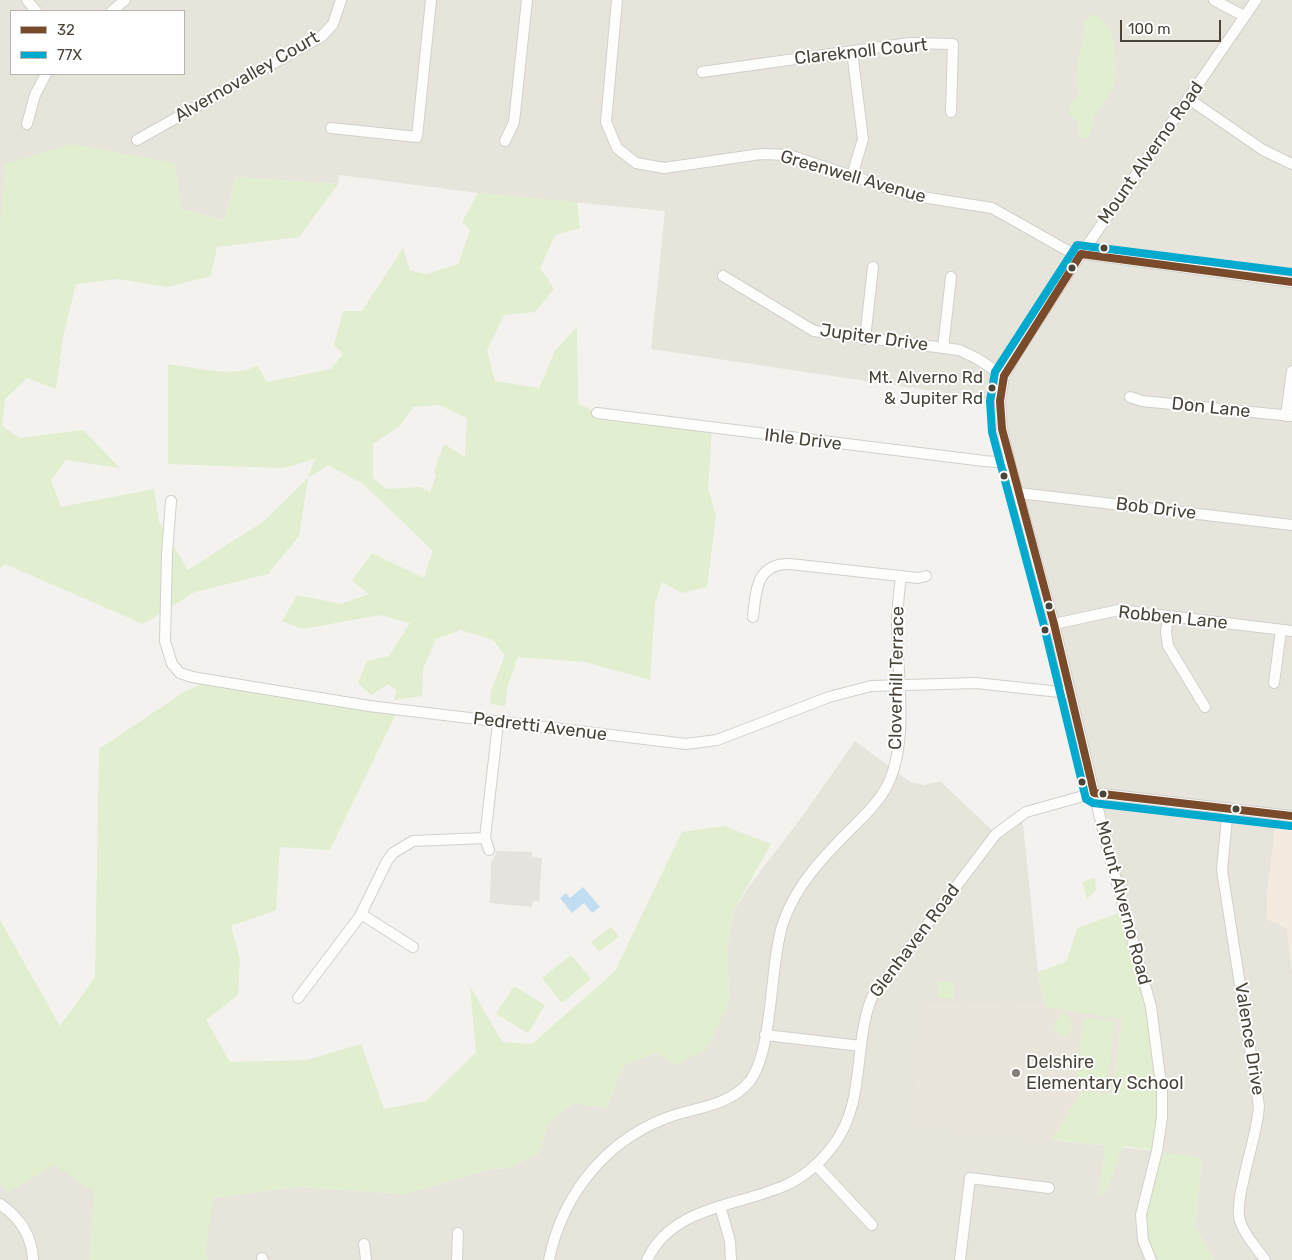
<!DOCTYPE html>
<html>
<head>
<meta charset="utf-8">
<style>
	body { margin:0 }
	#map { position:relative; width:1292px; height:1260px; overflow:hidden; background:#f4f2ee; font-family:Rubik,sans-serif }
	canvas { display:block }
	.legend { position:absolute; left:10px; top:10px; width:175px; height:65px; box-sizing:border-box; background:#fff; border:1px solid #b7b4b0; margin:0; padding:6px 9px; list-style:none; font-size:15px; color:#4b4439 }
	.legend li { display:flex; align-items:center; gap:10px; height:25px }
	.legend b { width:25px; border:1px solid #b7b4b0 }
	.scale { position:absolute; left:1120px; top:20px; width:101px; height:22px; box-sizing:border-box; border:2px solid #4b4439; border-top:0; padding-left:6px; font-size:15px; line-height:18px; white-space:nowrap; color:#4b4439; -webkit-text-stroke:4px #fff; paint-order:stroke }
</style>
</head>
<body>
<div id="map">
<canvas width="1292" height="1260"></canvas>
<ul class="legend">
<li><b style="height:6px;background:#7a4b2a"></b>32</li>
<li><b style="height:6px;background:#00a9ce"></b>77X</li>
</ul>
<div class="scale">100 m</div>
</div>
<script>
const context = document.querySelector('canvas').getContext('2d');
context.lineJoin = 'round';
function fillPath(path, color) { context.fillStyle = color; context.fill(path, 'evenodd'); }
function strokePath(path, color, width, dash) { context.strokeStyle = color; context.lineWidth = width; context.lineCap = dash ? 'butt' : 'round'; context.setLineDash(dash || []); context.stroke(path); }
function drawText(font, color, halo, rows, align = 'center') {
  context.font = font + ' Rubik,sans-serif'; context.lineWidth = 4; context.setLineDash([]); context.textBaseline = 'middle'; context.strokeStyle = halo; context.fillStyle = color; for (const [text, x, y, turn = 0] of rows) {
    context.save(); context.translate(x, y); context.rotate((+turn || 0) * Math.PI / 180); context.textAlign = isNaN(turn) ? turn : align; if (halo) context.strokeText(text, 0, 0); context.fillText(text, 0, 0); context.restore();
  }
}
const residential = new Path2D(`
	M0,0H1292V816L1277,815L1267,894V919L1287,928L1292,971V1260H1214L1195,1227L1202,1158L1151,1260H208L205,1254L212,1198L300,1187L406,1194L491,1169L508,1168L538,1154L549,1122L573,1103L606,1108L624,1065L656,1053L729,1001L727,947L734,910L750,885L804,814L855,741L910,782L924,785L940,781L996,834L1022,814L1038,972L1045,1007L925,1004L1052,1140L1157,1151L1117,882L1000,401L651,349L665,211L478,193L339,175L338,184L236,177L225,221L181,208L0,229ZM11,11H184V74H11Z
	M54,1164L95,1192L89,1260H0V1184L8,1192Z`);
const commercial = new Path2D(`
	M1277,814L1292,816V971L1287,928L1267,919V894Z`);
const education = new Path2D(`
	M925,1004L1055,1007L1122,1018L1105,1145L913,1124L918,1051Z`);
const green = new Path2D(`
	M1091,15C1114,13 1118,63 1115,80C1112,94 1101,104 1094,117C1091,125 1093,132 1086,138H1079L1078,123L1069,113L1070,105L1079,94L1076,81L1079,51L1082,45L1085,21Z
	M71,144L175,163L181,208L224,221L236,177L338,184L299,237L217,247L211,276L167,287L119,279L76,284L63,337L56,389L27,378L5,399L2,426L20,438L83,430L120,468L66,460L51,480L61,507L154,489L159,522L188,570L264,521L308,478L315,459L283,468L168,464V364C191,367 240,379 257,365L267,382L331,369L343,354L334,345L343,311H362L403,248L410,271L427,274L458,264L470,230L462,222L478,193L577,202L580,228L555,235L540,268L554,289L535,312L504,315L487,350L495,381L539,388L555,351L577,326L578,403L597,413L712,429L708,488L716,516L707,587L682,593L662,582L655,603L650,680L585,662L518,657L508,685L505,706L490,704L491,691L505,655L493,640L461,630L436,639L423,669L422,696L394,700L396,690L388,684L371,695L358,683L367,661L389,656L410,623L380,615L303,629L282,621L297,595L341,604L369,594L352,581L372,553L424,578L433,551L363,484L328,465L308,478L299,536L268,574L195,592L143,624L5,564L0,568V229L5,164ZM439,405L467,418L465,457L444,444L434,471L436,476L430,492L420,487L387,489L373,478V444L400,426L413,407Z
	M211,680L398,709L330,850L280,847L276,910L231,926L240,959L238,995L206,1020L230,1062L307,1060L361,1044L384,1109L426,1101L476,1052L470,986L502,1042L532,1044L615,971L682,832L724,826L771,844L734,910L727,947L729,1001L707,1049L674,1065L656,1053L624,1065L606,1108L573,1103L549,1122L538,1154L508,1168L491,1169L406,1194L300,1187L213,1198L205,1254L208,1260H89L94,1192L54,1165L8,1192L0,1184V920L60,1026L95,977L99,749L184,692Z
	M1095,878L1096,890L1087,899L1082,882Z
	M1125,911L1142,971L1162,1092L1157,1151L1202,1158L1195,1227L1214,1260H1151L1141,1228L1157,1151L1123,1146L1106,1192L1098,1197L1105,1145L1052,1140L1082,1091L1112,1094L1122,1019L1045,1007L1038,972L1067,961L1077,928Z
	M611,927L619,937L599,952L591,942Z
	M571,955L591,979L562,1003L542,978Z
	M938,982H954L953,999L937,998Z
	M514,986L545,1005L528,1033L496,1014Z
	M1061,1013L1069,1016L1072,1027L1066,1037L1053,1028Z
	M1083,1018L1114,1021L1107,1088L1076,1085Z`);
const parking = new Path2D(`
	M497,851L532,852V857L542,858L539,901H533L532,907L490,903L491,863Z`);
const water = new Path2D(`
	M583,887L600,907L592,913L584,903L572,913L560,898L566,893L570,898Z`);
const minor = new Path2D(`
	M27,0L36,11
	M617,0L606,122L617,148L636,163L664,168L761,154L789,155L909,195L992,208L1070,252L1292,282
	M1214,0L1244,16
	M112,11L125,0
	M852,51L863,139L852,176
	M702,72L910,43L953,44L951,112
	M1189,99L1263,150L1292,164
	M27,124L35,95L46,74
	M331,128L417,137L431,0
	M137,140L322,36L333,24L341,0
	M505,141L514,122L527,0
	M723,276L814,331L959,350L976,358L1004,376
	M865,339L873,267
	M943,348L951,277
	M1130,397L1142,401L1292,416
	M597,413L984,461L1010,463
	M1286,416L1292,371
	M1019,493L1292,525
	M171,501L167,553L165,641L172,664L180,673L192,677L369,706L686,744L717,740L829,697L871,686L976,683L1069,693
	M1168,616L1166,632L1168,646L1205,707
	M753,617C756,591 756,563 790,564L918,578L926,576
	M1054,624L1119,610L1292,631
	M1274,683L1281,630
	M1228,808L1222,870L1259,1106C1258,1135 1233,1200 1240,1221C1244,1235 1257,1248 1265,1260
	M489,850L485,838L498,723
	M361,914L413,947
	M298,998L360,916L387,861L393,853L413,841L485,838
	M765,1035L861,1046
	M816,1165L872,1225
	M0,1204C19,1217 32,1236 33,1260
	M720,1206L730,1241L731,1260
	M364,1244L366,1260
	M262,1258L263,1260
	M457,1260L458,1233
	M549,1260C563,1191 610,1135 678,1114C703,1107 732,1103 749,1082C774,1051 769,965 783,923C796,885 823,857 851,829C864,816 877,804 886,788C910,743 897,675 897,626C897,610 899,593 901,576
	M647,1260C673,1205 738,1207 786,1185C806,1176 822,1161 835,1143C866,1100 853,1044 872,997L996,834L1026,812L1094,793L1292,816
	M960,1260L970,1178L1049,1188
	M1151,1260L1143,1240L1141,1215L1157,1151L1162,1117V1092L1151,1007L1107,847L1054,624L1010,463L1002,429L1000,401L1004,376L1015,356L1067,275L1256,0`);
const bus1 = new Path2D(`
	M1292,282L1081,254L1004,376L1000,401L1002,429L1054,624L1094,793L1292,816`);
const bus2 = new Path2D(`
	M1291,826L1093,803L1086,799L1044,626L992,432L990,401L995,372L1077,245L1292,272`);
const markers = [
	[1104,248,4.5,"#4b4439"],
	[1072,268,4.5,"#4b4439"],
	[992,388,4.5,"#4b4439"],
	[1004,476,4.5,"#4b4439"],
	[1049,606,4.5,"#4b4439"],
	[1045,630,4.5,"#4b4439"],
	[1082,782,4.5,"#4b4439"],
	[1103,794,4.5,"#4b4439"],
	[1236,809,4.5,"#4b4439"],
	[1016,1073,5,"#868178"]
];
const busNames = [
	["Mt. Alverno Rd",983,378],
	["& Jupiter Rd",983,399]
];
const streetNames = [
	["Clareknoll Court",861,52,-6],
	["Alvernovalley Court",247,77,-30],
	["Mount Alverno Road",1151,153,-55],
	["Greenwell Avenue",853,177,16],
	["Jupiter Drive",874,338,8],
	["Don Lane",1211,408,6],
	["Ihle Drive",803,440,7],
	["Bob Drive",1156,509,7],
	["Robben Lane",1173,618,6],
	["Cloverhill Terrace",897,678,-89],
	["Pedretti Avenue",540,727,7],
	["Mount Alverno Road",1123,903,75],
	["Glenhaven Road",915,941,-53],
	["Valence Drive",1249,1039,81]
];
const poiNames = [
	["Delshire",1026,1063],
	["Elementary School",1026,1084]
];
fillPath(residential, '#e7e4dc');
fillPath(commercial, '#f3ebdf');
fillPath(education, '#eae5da');
fillPath(green, '#e1eecf');
fillPath(parking, '#e6e3df');
fillPath(water, '#c0ddf1');
strokePath(minor, '#d2d0cb', 12);
strokePath(minor, '#fdfdfc', 10);
strokePath(bus1, '#7a4b2a', 8);
strokePath(bus2, '#00a9ce', 8);
for (const [x, y, r, color] of markers) { const dot = new Path2D(); dot.arc(x, y, r, 0, 2 * Math.PI); context.fillStyle = color; context.fill(dot); strokePath(dot, '#fff', 2); }
drawText('17px', '#4b4439', '#fff', busNames, 'right');
drawText('18px', '#4b4439', '#fff', streetNames);
drawText('18px', '#4b4439', '#fff', poiNames, 'left');
</script>
</body>
</html>
